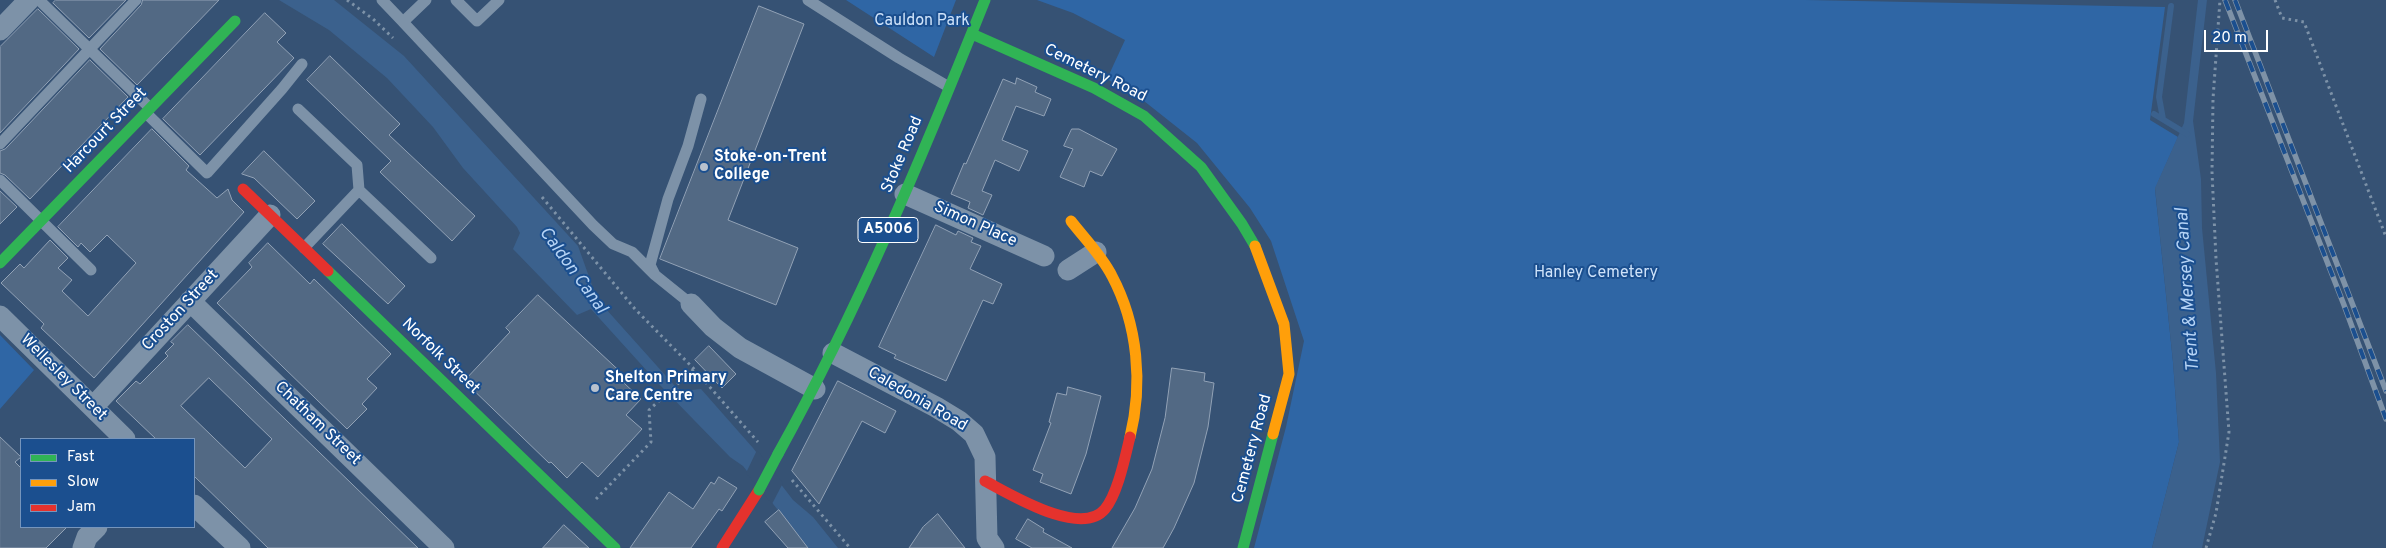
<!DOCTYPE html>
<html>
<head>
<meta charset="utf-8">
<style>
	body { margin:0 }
	#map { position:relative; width:2386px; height:548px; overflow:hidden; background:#365274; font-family:Overpass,sans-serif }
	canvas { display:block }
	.legend { position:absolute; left:20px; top:438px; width:175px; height:90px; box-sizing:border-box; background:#1b4f8f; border:1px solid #7695bc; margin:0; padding:6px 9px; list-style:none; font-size:15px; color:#fff }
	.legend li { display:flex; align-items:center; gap:10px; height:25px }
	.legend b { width:25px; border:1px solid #7695bc }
	.scale { position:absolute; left:2204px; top:30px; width:64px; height:22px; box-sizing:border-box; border:2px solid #fff; border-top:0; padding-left:6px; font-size:15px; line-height:18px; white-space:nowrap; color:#fff; -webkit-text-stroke:4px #1b4f8f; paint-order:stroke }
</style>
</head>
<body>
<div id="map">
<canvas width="2386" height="548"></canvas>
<ul class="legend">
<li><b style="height:6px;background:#30b455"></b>Fast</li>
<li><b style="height:6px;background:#ff9f0a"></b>Slow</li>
<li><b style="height:6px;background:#e5322d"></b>Jam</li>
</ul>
<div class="scale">20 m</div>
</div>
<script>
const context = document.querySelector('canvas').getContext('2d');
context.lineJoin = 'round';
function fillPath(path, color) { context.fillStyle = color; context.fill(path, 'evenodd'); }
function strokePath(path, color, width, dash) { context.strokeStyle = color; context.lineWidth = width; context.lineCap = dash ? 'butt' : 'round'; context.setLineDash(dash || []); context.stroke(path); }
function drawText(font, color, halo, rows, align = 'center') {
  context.font = font + ' Overpass,sans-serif'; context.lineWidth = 4; context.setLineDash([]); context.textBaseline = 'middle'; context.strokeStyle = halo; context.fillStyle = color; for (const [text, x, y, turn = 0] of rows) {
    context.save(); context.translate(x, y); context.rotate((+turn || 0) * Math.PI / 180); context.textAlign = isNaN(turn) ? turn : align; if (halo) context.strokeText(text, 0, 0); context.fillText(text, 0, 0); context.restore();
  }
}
const green = new Path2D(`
	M846,0H956L934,57Z
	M1037,0H1806L2165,7L2150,120L2178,137L2155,189L2173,362L2179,442L2152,548H1254L1286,427L1304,341L1271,241L1250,208L1197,143L1144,101L1107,79L1125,40L1073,13Z
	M0,335L34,370L0,409Z`);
const water = new Path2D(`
	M279,0H334L404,56L578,246L597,299L674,385L682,391L701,389L753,448L793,500L813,517L838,548H808L743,466L730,457L657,382L591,309L577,315L513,249L520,233L517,227L463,168L433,127L387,78L329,30Z
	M2198,0H2207L2193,121L2201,179L2202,228L2216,373L2220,462L2202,548H2152L2179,442L2173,362L2155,188L2184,123Z`);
const pier = new Path2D(`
	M757,450L783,483L772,504L746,473Z`);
const stream = new Path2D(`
	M2154,114L2187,134
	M2163,119L2159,97L2171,6`);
const building = new Path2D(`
	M56,0H126L89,38L53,3Z
	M143,0H219L137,85L100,49L141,5Z
	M759,6L804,24L728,220L798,248L776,305L660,259Z
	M38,9L79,49L0,133V47Z
	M265,13L286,33L277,42L294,58L200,155L163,119Z
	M330,56L400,124L389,135L475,216L452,241L380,172L391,161L307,80Z
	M90,60L128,97L30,199L5,175L0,173V151L5,149Z
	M1017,78L1037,87L1035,92L1051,99L1044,116L1016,106L1002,140L1028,151L1019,171L995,160L982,191L992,195L983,215L968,208L970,202L951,194L964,163L966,164L1003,79L1015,84Z
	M152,129L189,166L186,170L217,198L228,189L232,200L244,212L94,378L41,328L44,324L1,283L20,264L24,268L50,240L68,258L58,268L72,280L62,291L88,316L136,263L107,235L90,252L81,243L78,247L58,227Z
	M1072,129H1079L1117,149L1102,176L1090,171L1084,187L1060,177L1073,149L1064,146Z
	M264,151L315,201L297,219L254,178L242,174Z
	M0,191L17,207L0,224Z
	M342,224L405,286L388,304L323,244Z
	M936,225L956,235L958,231L973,238L971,242L981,246L970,269L1002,284L993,304L983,300L946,381L894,358L896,355L879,347Z
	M268,243L310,284L314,279L391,354L367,379L377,388L362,404L367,409L347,429L217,303L252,267L249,263Z
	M538,295L628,379L624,383L641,399L626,415L642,429L598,477L582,462L567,478L551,462L549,463L464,381L510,332L506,328Z
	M188,325L418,548H268L194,476V439H156L116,401L136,381L140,384L168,356L165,353L174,344L171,342ZM209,378L272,439L245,468L181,406Z
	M709,346L736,374L722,388L695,360Z
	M1172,368L1205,373L1204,381L1214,383L1208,427L1194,483L1174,528L1163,548H1112L1135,508L1152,469L1165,418Z
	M838,381L896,411L885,433L862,421L819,504L792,471Z
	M1068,387L1101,396L1086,454L1071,494L1040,482L1043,474L1033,470L1051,423L1049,422L1057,393L1066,395Z
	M0,437L21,457L15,462L21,468V527H67L46,548H0Z
	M719,477L737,488L722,511L719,509L691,548H630L669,492L693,509L711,482L714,484Z
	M779,510L808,548H788L765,522Z
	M938,514L965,548H909L923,527Z
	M1028,519L1044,529L1043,532L1072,548H1032L1016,539Z
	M564,525L589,548H543Z`);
const path = new Path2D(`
	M347,0L373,19L393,38
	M2275,0L2282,18L2304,22L2386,237
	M542,197L635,309L694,369L758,442
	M792,480L850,548
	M596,499L651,442L649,410L694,369
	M2206,548L2216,513L2229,432L2216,259L2212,172L2213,99L2220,0`);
const lane = new Path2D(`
	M39,0L150,108
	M382,0L403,22L426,0
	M456,0L477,21L499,0
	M808,0L899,58L949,87
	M403,22L593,225L613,244L632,252L655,275
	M298,109L357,165L359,190
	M146,113L207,173L282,89L302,64
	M0,144L136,0
	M0,180L91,270
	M304,248L359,190L431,258
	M691,304L655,275L650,265L668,199L688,146L701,99`);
const street = new Path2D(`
	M0,30L29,0
	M905,194L1044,256
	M1068,270L1096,252
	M190,301L444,548
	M691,304L713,327L740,348L815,389
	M0,316L125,439
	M833,353L936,407L959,421L974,434L985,457L987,538L994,548
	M93,407L270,215
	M194,505L240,548
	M83,548L87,537L97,527`);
const fast = new Path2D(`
	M972,34L1094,88L1144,116L1201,167L1242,224L1255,246
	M0,263L235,21
	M328,271L615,548
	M778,454C859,308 923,155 985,0
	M1243,548L1273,434`);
const slow = new Path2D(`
	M1071,221C1085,239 1102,256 1112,276C1138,325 1143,384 1130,437
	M1255,246L1284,324L1289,374L1273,434`);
const jam = new Path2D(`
	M243,189L328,271
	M985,481C1010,494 1081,538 1105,509C1118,493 1125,457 1130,437
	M722,548L759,490`);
const rail = new Path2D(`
	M2225,0L2344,305L2386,419
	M2235,0L2386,391`);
const fastBridge = new Path2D(`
	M759,490L778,454`);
const markers = [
	[704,167,5,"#b9c2ce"],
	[595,388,5,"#b9c2ce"]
];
const shields = [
	[888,230,60]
];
const shieldNames = [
	["A5006",888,230]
];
const parkNames = [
	["Cauldon Park",922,22],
	["Hanley Cemetery",1596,274]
];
const streetNames = [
	["Cemetery Road",1095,74,26],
	["Harcourt Street",106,131,-46],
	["Stoke Road",903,155,-67],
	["Simon Place",975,225,24],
	["Croston Street",181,311,-47],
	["Norfolk Street",440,357,44],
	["Wellesley Street",63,378,45],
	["Caledonia Road",917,400,30],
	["Chatham Street",317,424,44],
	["Cemetery Road",1253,449,-75]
];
const poiNames = [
	["Stoke-on-Trent",714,158],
	["College",714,176],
	["Shelton Primary",605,379],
	["Care Centre",605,397]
];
const waterNames = [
	["Caldon Canal",572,271,54],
	["Trent & Mersey Canal",2189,290,-94]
];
fillPath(green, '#2f66a5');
fillPath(water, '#3b618d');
fillPath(pier, '#365274');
strokePath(stream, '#3b618d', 6);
fillPath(building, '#526984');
strokePath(building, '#92a2b6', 1);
strokePath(path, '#7d92a8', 3, [2.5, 4]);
strokePath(lane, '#7d92a8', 11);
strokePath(street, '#7d92a8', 21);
strokePath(fast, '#30b455', 11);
strokePath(slow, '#ff9f0a', 11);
strokePath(jam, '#e5322d', 11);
strokePath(rail, '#7e92a7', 5.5);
strokePath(rail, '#1b4f8f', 4, [11]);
strokePath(fastBridge, '#30b455', 11);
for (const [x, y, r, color] of markers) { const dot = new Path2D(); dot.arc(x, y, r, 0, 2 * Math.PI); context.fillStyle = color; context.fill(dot); strokePath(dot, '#1b4f8f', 2); }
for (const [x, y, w] of shields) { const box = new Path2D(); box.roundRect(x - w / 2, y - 12.5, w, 25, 4); context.fillStyle = '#1b4f8f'; context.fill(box); strokePath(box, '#fff', 1); }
drawText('bold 15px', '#fff', null, shieldNames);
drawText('16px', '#cfe3fa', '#1b4f8f', parkNames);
drawText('16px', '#fff', '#1b4f8f', streetNames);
drawText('bold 16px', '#fff', '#1b4f8f', poiNames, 'left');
drawText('italic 18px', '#b5d3f5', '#1b4f8f', waterNames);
</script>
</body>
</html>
